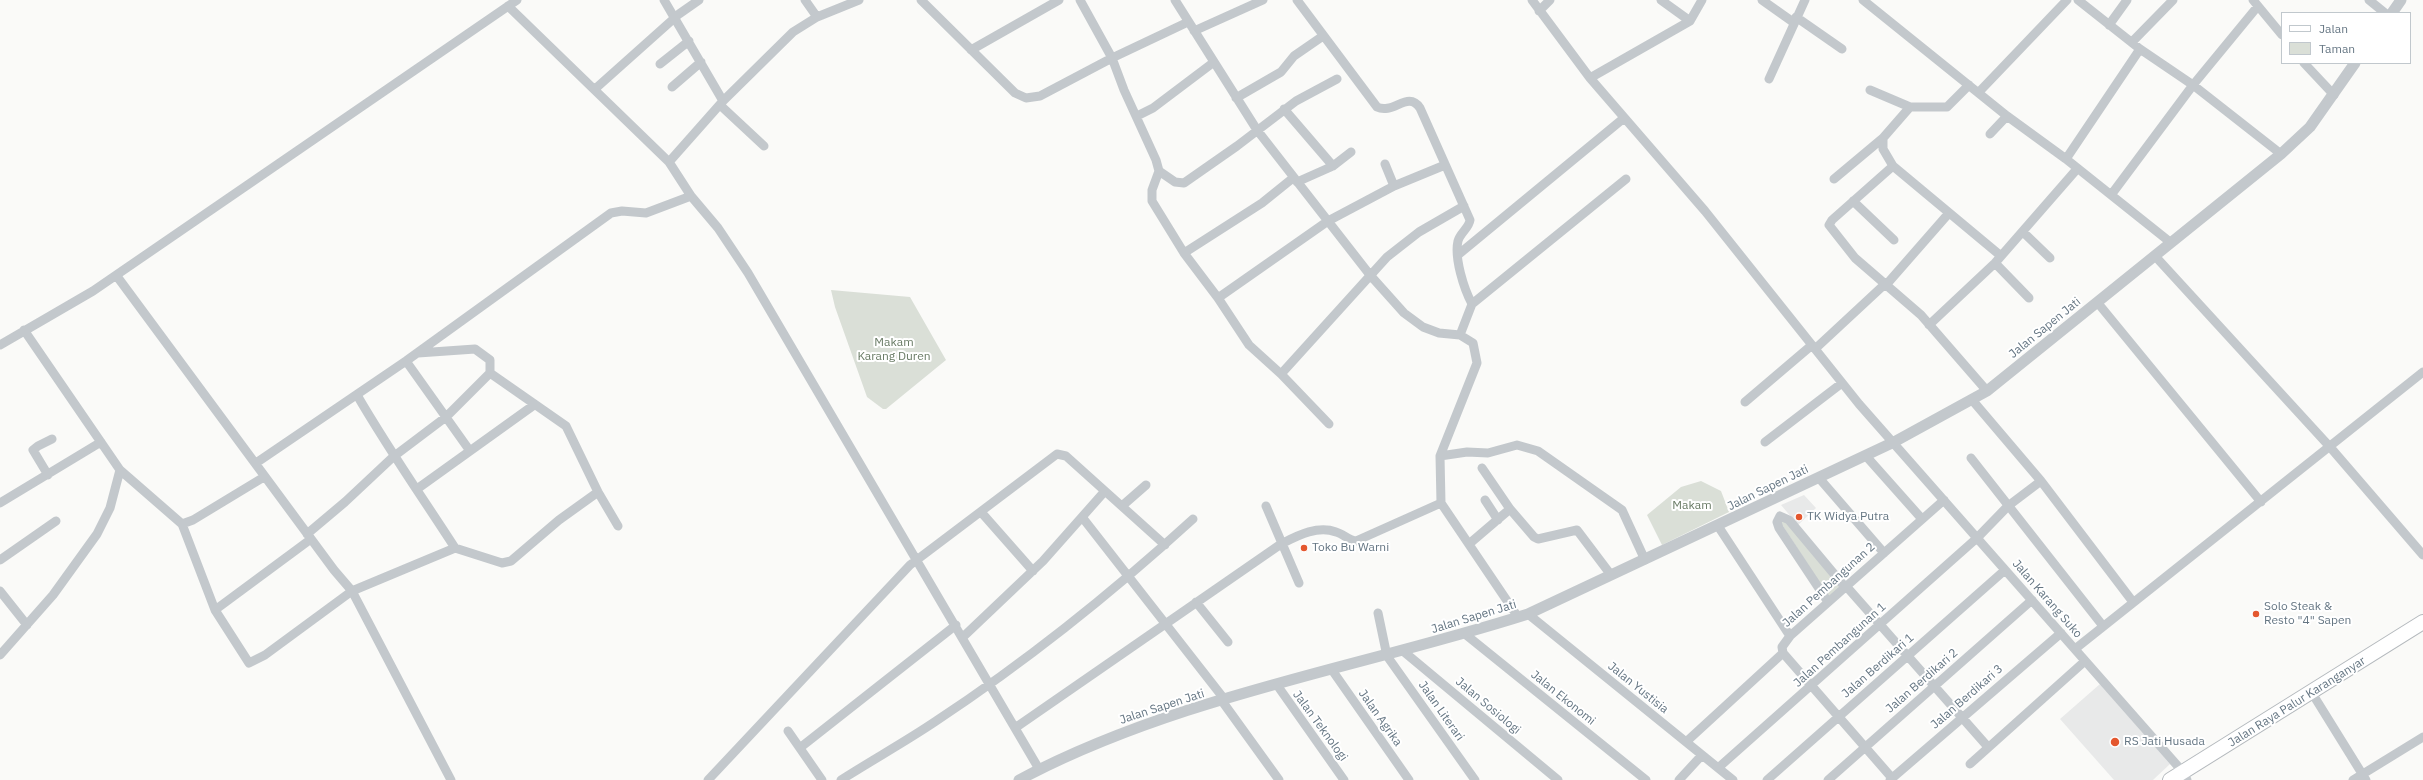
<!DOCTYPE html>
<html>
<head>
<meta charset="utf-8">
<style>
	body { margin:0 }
	#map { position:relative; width:2423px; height:780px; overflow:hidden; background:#fafaf8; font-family:"IBM Plex Sans",sans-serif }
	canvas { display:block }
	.legend { position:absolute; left:2281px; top:12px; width:130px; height:52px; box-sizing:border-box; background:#fff; border:1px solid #c1c8cd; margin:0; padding:5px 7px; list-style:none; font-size:12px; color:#657683 }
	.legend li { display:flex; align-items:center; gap:8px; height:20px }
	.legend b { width:20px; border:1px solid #c1c8cd }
</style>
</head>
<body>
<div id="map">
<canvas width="2423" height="780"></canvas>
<ul class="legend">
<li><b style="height:5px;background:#fff"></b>Jalan</li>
<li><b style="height:11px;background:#dadfd7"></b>Taman</li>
</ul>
</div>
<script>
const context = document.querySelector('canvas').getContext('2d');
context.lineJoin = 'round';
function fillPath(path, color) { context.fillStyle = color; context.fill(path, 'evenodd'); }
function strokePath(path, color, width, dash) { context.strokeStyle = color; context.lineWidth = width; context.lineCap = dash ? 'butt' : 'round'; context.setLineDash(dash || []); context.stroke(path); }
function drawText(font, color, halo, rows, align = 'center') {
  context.font = font + ' "IBM Plex Sans",sans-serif'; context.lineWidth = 4; context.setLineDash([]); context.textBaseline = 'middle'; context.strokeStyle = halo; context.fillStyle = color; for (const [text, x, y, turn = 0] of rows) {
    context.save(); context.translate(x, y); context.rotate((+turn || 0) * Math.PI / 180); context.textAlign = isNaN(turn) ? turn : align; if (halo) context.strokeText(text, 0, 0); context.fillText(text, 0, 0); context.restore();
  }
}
const built = new Path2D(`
	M1804,495L1816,508L1798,525L1781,505Z
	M2100,684L2170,764L2153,780H2114L2060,719Z`);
const green = new Path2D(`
	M831,290L910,297L946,360L886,409H883L867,397L835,307Z
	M1701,481L1721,491L1729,512L1662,545L1647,515L1681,487Z
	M1782,518L1841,586L1829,597L1779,520Z`);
const minor = new Path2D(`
	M664,0L723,101
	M805,0L817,17
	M921,0L1015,93L1026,98L1040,96L1112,58L1188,22
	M1080,0L1112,58L1124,90L1156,160L1159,171L1152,190V201L1184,253L1218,298L1249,345L1281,374L1329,424
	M1175,0L1257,130L1370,275L1404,313L1423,327L1439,333L1460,335L1472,304L1626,179
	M1297,0L1377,107C1393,115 1408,90 1420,108L1470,220C1469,228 1460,233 1458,241C1454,258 1464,289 1472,304
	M1532,0L1590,78L1705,211L1859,404L2183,772L2187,780
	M1661,0L1690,21
	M1762,0L1793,22
	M1863,0L2007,116L2066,159L2170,242
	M2078,0L2140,49L2193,85L2281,154
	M2253,0L2282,35
	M2369,0L2385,13
	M508,6L669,162L691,196L718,228L748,273L1039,769
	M1539,11L1550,0
	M1796,17L1842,49
	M2109,25L2127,0
	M1194,31L1263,0
	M2132,42L2173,0
	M971,50L1059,0
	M2304,63L2334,95
	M660,64L689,41
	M1590,78L1690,21L1702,0
	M1769,79L1805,0
	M672,87L701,62
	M595,89L679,14L699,0
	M1870,90L1910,107H1947L1969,85
	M1979,92L2067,0
	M1236,98L1281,72L1294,56L1323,36
	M720,105L764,146
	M1910,107L1883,138V149L1893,166L2001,256
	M1284,109L1333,166
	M1137,116L1153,108L1214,62
	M1990,134L2007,116
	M2066,159L2140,49
	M669,162L723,101L793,32L817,17L859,0
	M1385,164L1394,186
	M1893,166L1832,220L1829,225L1855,258L1921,315L1987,391
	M1159,171L1175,182L1184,183L1237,146L1296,101L1337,79
	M1834,179L1883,138
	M1297,182L1333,166L1351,152
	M2111,195L2193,85L2258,6
	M1853,201L1894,240
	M2023,232L2050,258
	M1184,253L1262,203L1293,178
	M1459,254L1624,118
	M2155,256L2330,447L2423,555
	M1995,263L2029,298
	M116,275L334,570L352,591L451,780
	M1886,285L1949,213
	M1218,298L1328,221L1394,186L1445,165
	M2097,302L2261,502
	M1929,325L1995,263L2077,169
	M24,330L120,470L182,524L193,520L264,477
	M1460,335L1473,343L1477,363L1440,456L1441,503L1518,617
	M0,345L93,291L517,0
	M1815,349L1885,284
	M418,353L475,349L490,360V373L566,426L598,492L618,526
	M406,361L470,451
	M1281,374L1387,257L1419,232L1464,206
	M357,395C387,447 422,497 455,548
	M1973,401L2041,481L2133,602
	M1745,402L1812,345
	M1765,442L1842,383
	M1440,456L1467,452L1488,453L1517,445L1538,451L1622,510L1645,560
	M1866,456L1922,519
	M1971,458L2103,626
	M256,463L406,361L611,213L622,211L646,213L691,196
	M1482,468L1510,509L1534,537L1538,539L1577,530L1611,575
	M48,475L33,450L38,446L52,439
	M1819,478L1884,553
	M417,489L534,405
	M1485,500L1498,520
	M0,503L101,442
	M1122,506L1146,485
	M1266,506L1299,583
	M981,512L1033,571
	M1082,517L1105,491
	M182,524L215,610L249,663L265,655L352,591L455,548L502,563L511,561L559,520L598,492
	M1718,526L1790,636
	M307,534L345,502L393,457L446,417L490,373
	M1469,544L1510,509
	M0,560L56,521
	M1846,586L1988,747
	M0,591L27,625
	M1196,602L1228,642
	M1828,602L1779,528L1777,522L1780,516L1789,520L1845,587
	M215,610L311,539
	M1378,613L1387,656L1475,780
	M1528,614L1733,780
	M1465,634L1646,780
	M963,637L1043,561L1082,517L1225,700
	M2075,649L2423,372
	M1403,651L1558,780
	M0,655L53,595L97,534L110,508L120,470
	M1332,670L1409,780
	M1277,685L1344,780
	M2312,693L2366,780
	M1222,701L1279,780
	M1015,728L1281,544C1297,536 1317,525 1336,532C1343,534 1349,540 1356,541L1441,503
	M788,731L822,780
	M1686,742L1783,653
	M801,747L956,625
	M1970,764L2085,661
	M1718,768L1977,538L2008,506L2041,481
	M1892,778L1783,653L1782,647L1790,636L1944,500
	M708,780L910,565L1057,454L1066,456L1165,545
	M841,780C872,760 905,742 936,721C1027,661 1113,592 1193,519
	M1679,780L1702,755
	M1767,780L2005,570
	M1828,780L2032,600
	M1890,780L2061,633
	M2353,780L2423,737`);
const tertiary = new Path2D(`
	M2392,13L2401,0
	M1019,780C1177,696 1359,668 1528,614L1894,442L1987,391L2281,154L2310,127L2355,63`);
const primary = new Path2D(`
	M2170,780L2423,622`);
const markers = [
	[1799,517,4,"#e4572e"],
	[1304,548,4,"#e4572e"],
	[2256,614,4,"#e4572e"],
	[2115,742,5,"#e4572e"]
];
const streetNames = [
	["Jalan Sapen Jati",2045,328,-39],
	["Jalan Sapen Jati",1768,488,-26],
	["Jalan Pembangunan 2",1829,585,-42],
	["Jalan Karang Suko",2047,599,49],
	["Jalan Sapen Jati",1474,617,-17],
	["Jalan Pembangunan 1",1840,645,-42],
	["Jalan Berdikari 1",1878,666,-41],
	["Jalan Berdikari 2",1922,681,-41],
	["Jalan Yustisia",1638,688,39],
	["Jalan Berdikari 3",1967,697,-41],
	["Jalan Ekonomi",1563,698,39],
	["Jalan Raya Palur Karanganyar",2297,702,-32],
	["Jalan Sosiologi",1488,706,40],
	["Jalan Sapen Jati",1162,707,-18],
	["Jalan Literari",1441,711,55],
	["Jalan Agrika",1380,718,55],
	["Jalan Teknologi",1320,726,54]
];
const parkNames = [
	["Makam",894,343],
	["Karang Duren",894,357],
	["Makam",1692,506]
];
const poiNames = [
	["TK Widya Putra",1807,517],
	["Toko Bu Warni",1312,548],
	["Solo Steak &",2264,607],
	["Resto \"4\" Sapen",2264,621],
	["RS Jati Husada",2124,742]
];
fillPath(built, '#e8e9e9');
fillPath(green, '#dadfd7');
strokePath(primary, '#b5babe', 16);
strokePath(minor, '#c3c8cc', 9);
strokePath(tertiary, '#c3c8cc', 11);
strokePath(primary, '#fff', 14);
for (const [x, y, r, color] of markers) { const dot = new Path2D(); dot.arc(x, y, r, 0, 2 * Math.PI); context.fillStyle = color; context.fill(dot); strokePath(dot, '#fff', 1.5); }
drawText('12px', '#657683', '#fff', streetNames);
drawText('12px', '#687a64', '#fff', parkNames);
drawText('12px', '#657683', '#fff', poiNames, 'left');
</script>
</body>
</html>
